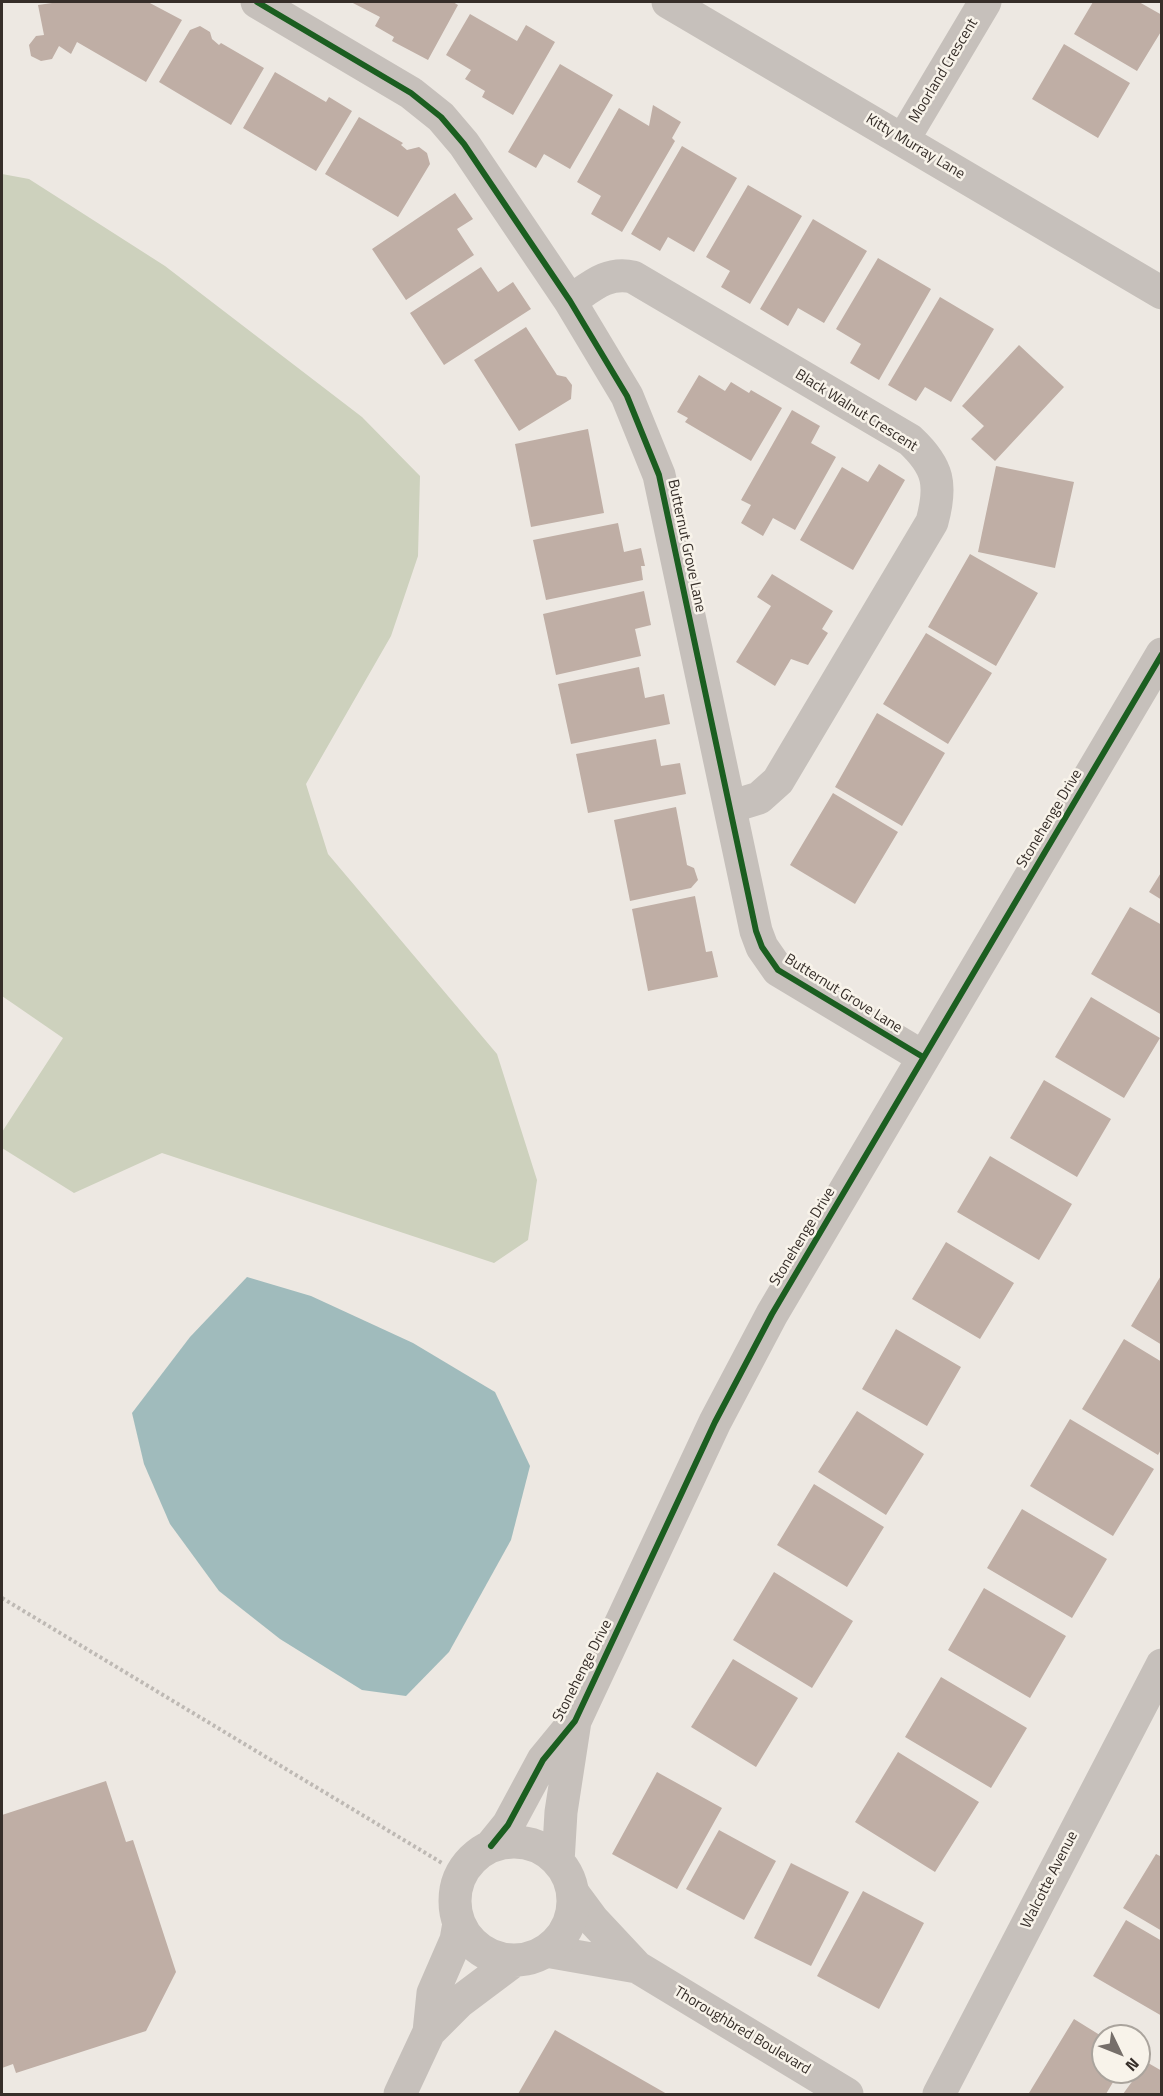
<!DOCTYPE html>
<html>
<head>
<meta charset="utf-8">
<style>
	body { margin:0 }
	#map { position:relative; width:1163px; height:2096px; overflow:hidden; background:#ede8e2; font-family:"Titillium Web",sans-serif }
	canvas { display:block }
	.frame { position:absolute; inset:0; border:3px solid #362e29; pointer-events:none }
	.north { position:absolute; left:1091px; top:2024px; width:60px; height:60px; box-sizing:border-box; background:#f8f3ea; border:2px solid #aaa49d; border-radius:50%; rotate:133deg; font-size:16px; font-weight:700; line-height:24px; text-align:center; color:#362e29 }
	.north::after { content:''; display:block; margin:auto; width:21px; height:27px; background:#766f6a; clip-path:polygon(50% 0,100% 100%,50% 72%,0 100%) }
</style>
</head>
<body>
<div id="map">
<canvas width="1163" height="2096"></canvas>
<div class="frame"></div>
<div class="north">N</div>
</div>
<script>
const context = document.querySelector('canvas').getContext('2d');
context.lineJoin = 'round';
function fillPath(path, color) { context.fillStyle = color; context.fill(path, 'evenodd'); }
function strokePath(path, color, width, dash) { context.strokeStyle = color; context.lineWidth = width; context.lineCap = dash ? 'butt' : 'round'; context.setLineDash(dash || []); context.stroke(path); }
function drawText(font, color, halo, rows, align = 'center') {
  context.font = font + ' "Titillium Web",sans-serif'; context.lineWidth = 5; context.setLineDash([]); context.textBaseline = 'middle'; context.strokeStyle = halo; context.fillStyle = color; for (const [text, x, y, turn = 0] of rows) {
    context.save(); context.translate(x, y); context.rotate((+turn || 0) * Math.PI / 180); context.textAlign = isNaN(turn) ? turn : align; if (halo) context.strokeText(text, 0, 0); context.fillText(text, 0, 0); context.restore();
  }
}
const green = new Path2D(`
	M2,174L29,179L165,266L362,417L420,476L418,556L391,636L306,784L328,854L497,1054L537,1180L528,1240L494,1263L162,1153L74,1193L2,1148V1132L63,1038L2,996Z`);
const water = new Path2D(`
	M247,1277L311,1296L413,1343L495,1392L530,1466L511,1540L449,1652L406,1696L362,1690L280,1639L219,1591L170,1524L144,1464L132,1413L190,1337Z`);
const building = new Path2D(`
	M59,2H148L182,20L146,82L77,42L71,54L59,46L52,59L41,61L31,56L29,45L36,36L44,35L38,5Z
	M351,2H453L458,5L428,60L392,41L394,37L375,26L380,17Z
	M1093,2H1139L1162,15V30L1137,71L1074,34Z
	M470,14L517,41L526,25L555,42L513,115L482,97L485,91L465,79L471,70L446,55Z
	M200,26L210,32L212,39L219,45L221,43L264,68L231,125L159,82L190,30Z
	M1064,44L1130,83L1098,138L1032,99Z
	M560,64L613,95L570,169L544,154L536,168L508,152Z
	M275,72L326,102L329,97L352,111L316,171L243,128Z
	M653,105L681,122L672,138L675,141L622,232L591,214L601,196L577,182L619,108L649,126Z
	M359,117L403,143L401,145L407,150L419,147L427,153L430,164L398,217L325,174Z
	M682,146L737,178L694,252L668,237L660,251L631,234Z
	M748,185L802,216L750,304L721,287L730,271L706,257Z
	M455,193L473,219L457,229L474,255L406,300L372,249Z
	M813,219L867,251L824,323L798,308L788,326L760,309Z
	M878,258L931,289L879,380L850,363L861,344L836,329Z
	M481,267L498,292L513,282L531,309L444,365L410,313Z
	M940,297L994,329L951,402L925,387L916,401L888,385Z
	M526,327L557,375L566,377L572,385L571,399L519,431L474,360Z
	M1019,345L1064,387L995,461L971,439L984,426L962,406Z
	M699,375L725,391L731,382L749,393L751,390L782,408L751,461L685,422L688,418L677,412Z
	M792,410L820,426L811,443L836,457L795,530L773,518L763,536L741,523L751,505L741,500Z
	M588,429L604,513L531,527L515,444Z
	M879,464L905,480L853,570L800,540L842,467L868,482Z
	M996,466L1074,482L1055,568L978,552Z
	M618,523L624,552L641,548L645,566H641L643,580L546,600L533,540Z
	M970,554L1038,593L996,666L928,627Z
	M772,574L833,611L822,629L828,633L808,665L791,659L775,686L736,662L771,606L757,597Z
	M644,591L651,625L635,629L641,656L556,675L543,614Z
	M926,633L992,673L948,744L883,704Z
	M639,667L645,698L664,694L670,724L571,744L558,684Z
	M877,713L945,753L902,826L835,787Z
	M656,739L661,766L680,763L686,794L588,813L576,754Z
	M833,793L898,832L855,904L790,865Z
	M676,807L687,865L694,868L698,880L691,888L630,901L614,820Z
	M1162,871V900L1149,892Z
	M695,896L706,952L712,951L718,977L648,991L632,909Z
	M1130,907L1162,925V1015L1091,974Z
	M1091,997L1160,1038L1124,1098L1055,1057Z
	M1044,1080L1111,1119L1077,1177L1010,1138Z
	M990,1156L1072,1204L1039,1260L957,1212Z
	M946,1242L1014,1283L980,1339L912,1299Z
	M1162,1274V1345L1131,1326Z
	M896,1329L961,1367L927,1426L862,1389Z
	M1124,1339L1162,1362V1448L1158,1455L1082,1409Z
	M857,1411L924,1454L886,1515L818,1472Z
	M1070,1419L1154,1469L1113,1536L1030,1486Z
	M814,1484L884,1527L847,1587L777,1545Z
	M1022,1509L1107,1559L1072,1618L987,1568Z
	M774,1572L853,1621L812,1688L733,1640Z
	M984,1588L1066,1636L1030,1698L948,1650Z
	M733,1659L798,1698L756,1767L691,1727Z
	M941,1677L1027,1728L991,1788L905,1737Z
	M898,1752L979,1802L935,1872L855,1822Z
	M657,1772L722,1808L677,1889L612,1854Z
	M106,1781L126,1842L133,1840L176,1972L146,2031L16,2073L13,2064L2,2068V1815Z
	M719,1830L776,1861L744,1920L686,1889Z
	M1156,1854L1162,1857V1931L1123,1908Z
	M791,1863L849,1892L811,1966L754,1938Z
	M863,1891L924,1923L879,2009L817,1976Z
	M1126,1920L1162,1941V2016L1093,1976Z
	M1074,2019L1103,2037V2072H1119L1106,2094H1032L1029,2093Z
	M555,2030L667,2094H518Z
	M1143,2060L1162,2071V2094H1123L1139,2072Z`);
const path = new Path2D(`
	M2,1598L442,1863`);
const minor = new Path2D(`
	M257,2L411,93L441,117L464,144L570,301L627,396L659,475L756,931L762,947L778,970L923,1057
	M668,2L1162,293
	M903,140L985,2
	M570,301C591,287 607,271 633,277L910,440C939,467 942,485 932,522L778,781L759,798L730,807
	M573,1893L593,1920L637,1967L847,2094
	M546,1951L637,1967
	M939,2094L1162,1665`);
const tertiary = new Path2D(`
	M455 1901a59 59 0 1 1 118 0a59 59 0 1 1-118 0Z
	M491,1846L508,1825L543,1760L575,1721L715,1422L772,1314L1162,654
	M558,1862L561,1812L575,1721
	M429,2032L459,2002L515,1960
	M400,2094L429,2032L433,1993L456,1940L459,1923`);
const cycleway = new Path2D(`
	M257,2L411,93L441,117L464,144L570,301L627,396L659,475L756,931L762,947L778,970L923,1057
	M491,1846L508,1825L543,1760L575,1721L715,1422L772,1314L1162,654`);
const streetNames = [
	["Moorland Crescent",944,71,-59],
	["Kitty Murray Lane",915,147,31],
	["Black Walnut Crescent",856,411,32],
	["Butternut Grove Lane",686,546,78],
	["Stonehenge Drive",1050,819,-59],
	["Butternut Grove Lane",843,994,32],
	["Stonehenge Drive",803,1237,-59],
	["Stonehenge Drive",583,1671,-63],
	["Walcotte Avenue",1050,1880,-63],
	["Thoroughbred Boulevard",742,2031,31]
];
fillPath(green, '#cdd1bd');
fillPath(water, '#a0bbbc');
fillPath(building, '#bfaea5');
strokePath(path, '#beb9b4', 4, [3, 3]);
strokePath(minor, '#c6c0bb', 33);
strokePath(tertiary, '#c6c0bb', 33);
strokePath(cycleway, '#1b5e20', 6);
drawText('15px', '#362e29', '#f8f3ea', streetNames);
</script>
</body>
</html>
